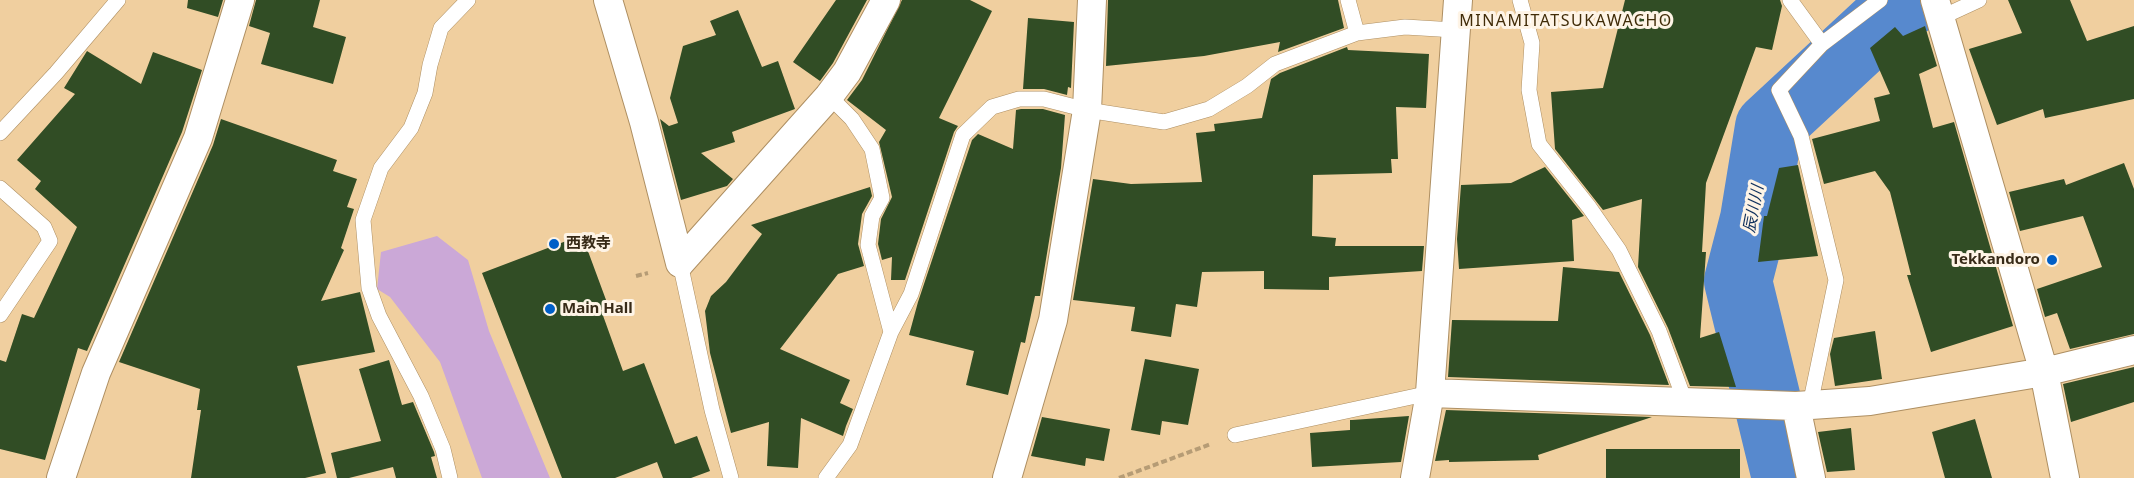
<!DOCTYPE html>
<html>
<head>
<meta charset="utf-8">
<style>
	body { margin:0 }
	canvas { display:block; background:#f0cf9f }
</style>
</head>
<body>
<canvas width="2134" height="478"></canvas>
<script>
const context = document.querySelector('canvas').getContext('2d');
context.lineJoin = 'round';
function fillPath(path, color) { context.fillStyle = color; context.fill(path, 'evenodd'); }
function strokePath(path, color, width, dash) { context.strokeStyle = color; context.lineWidth = width; context.lineCap = dash ? 'butt' : 'round'; context.setLineDash(dash || []); context.stroke(path); }
function drawText(font, color, halo, rows, align = 'center') {
  context.font = font + ' "Noto Sans","Noto Sans JP",sans-serif'; context.lineWidth = 6; context.setLineDash([]); context.textBaseline = 'middle'; context.strokeStyle = halo; context.fillStyle = color; for (const [text, x, y, turn = 0] of rows) {
    context.save(); context.translate(x, y); context.rotate((+turn || 0) * Math.PI / 180); context.textAlign = isNaN(turn) ? turn : align; if (halo) context.strokeText(text, 0, 0); context.fillText(text, 0, 0); context.restore();
  }
}
const green = new Path2D(`
	M437,236L468,260L489,331L550,478H482L440,362L390,297L377,289L381,252Z`);
const river = new Path2D(`
	M1786,478L1738,281L1754,219L1769,127L1895,10L1913,0`);
const building = new Path2D(`
	M188,0H223L218,17L187,8Z
	M256,0H320L313,27L346,37L333,84L261,64L270,33L249,26Z
	M836,0H867L833,63L820,81L793,62Z
	M902,0H970L992,11L939,118L958,126L954,132L905,280H891L892,257L882,260L878,244L881,219L892,197L879,142L886,130L847,100L862,80Z
	M1108,0H1338L1344,28L1278,52L1280,42L1204,56L1106,66Z
	M1625,0H1780L1782,6L1772,50L1756,47L1706,183L1702,252H1706L1700,338L1719,332L1736,387L1690,386L1668,328L1638,267L1642,199L1603,210L1555,149L1551,92L1603,88Z
	M2008,0H2070L2087,41L2134,26V99L2045,118L2043,109L1997,125L1969,49L2022,33Z
	M738,10L762,67L778,61L795,109L732,132L735,142L701,153L733,179L727,186L681,200L660,119L669,126L678,123L670,98L683,46L716,35L710,21Z
	M1028,18L1074,22L1071,88L1068,87L1067,95L1044,89H1023Z
	M1925,26L1937,66L1919,74L1933,128L1954,122L2013,326L1931,352L1907,275H1911L1890,192L1875,171L1824,184L1812,139L1880,121L1874,98L1890,94L1870,48L1895,27L1903,36Z
	M1347,47L1348,50L1429,54L1426,108L1396,107L1398,159H1391L1392,173L1313,175L1312,236L1336,238L1335,246H1424L1422,271L1329,277V290L1264,289V271L1202,272L1197,307L1176,304L1171,337L1131,331L1135,307L1073,300L1093,179L1131,184L1202,182L1196,133L1215,131L1214,124L1262,118L1271,79L1280,73Z
	M87,51L141,84L153,52L202,70L182,132L87,351L78,348L45,460L0,449V360L6,362L22,314L34,318L77,227L35,189L41,181L17,160L75,94L64,88Z
	M1021,109H1043L1065,115L1061,168L1040,296H1035L1025,343L1021,342L1008,395L966,385L974,351L909,335L918,302L972,140L978,134L1013,149L1016,110Z
	M221,119L337,160L333,171L357,179L347,207L354,209L341,248L344,250L321,301L360,292L375,352L297,366L326,473L305,478H191L201,410H197L200,389L119,362L213,145Z
	M2124,163L2134,189V334L2070,349L2057,313L2045,317L2037,289L2102,267L2083,216L2020,231L2009,192L2064,179L2066,185Z
	M1798,165L1818,256L1758,262L1764,216H1767L1779,168Z
	M1545,167L1584,216L1572,220L1574,261L1459,269L1457,239L1461,185L1511,183Z
	M870,187L872,196L862,214L858,244L864,266L838,274L780,349L850,380L840,403L853,409L846,426L843,436L801,418L798,468L767,466L769,422L731,433L710,353L705,311L711,296L726,282L762,234L751,225Z
	M582,235L609,308L601,310L623,371L644,363L675,444L697,436L710,471L691,478H663L657,462L615,478H562L482,273Z
	M1563,267L1619,272L1650,335L1669,385L1448,377L1452,320L1558,321Z
	M1875,331L1882,379L1835,386L1830,354L1834,338Z
	M1145,359L1199,369L1188,425L1162,421L1160,435L1131,430Z
	M389,360L402,405L413,402L434,452L435,456L431,457L437,478H396L393,467L349,478H337L331,453L381,441L359,369Z
	M2134,367V402L2071,422L2063,384Z
	M1446,410L1652,417L1538,455L1539,460L1449,462V460L1435,461Z
	M1409,416L1401,462L1312,467L1310,433L1350,430V420H1352Z
	M1042,417L1110,429L1104,461L1086,458L1085,466L1031,456Z
	M1975,419L1992,478H1945L1932,432Z
	M1851,428L1855,470L1827,472L1818,432Z
	M1606,449H1740V478H1606Z`);
const path = new Path2D(`
	M636,276L648,273
	M1119,478L1211,444`);
const service = new Path2D(`
	M1520,0L1532,43L1529,90L1539,144L1589,207L1619,250L1659,331L1686,404
	M1790,0L1822,44
	M1940,18L1979,0
	M1357,33L1405,27L1455,30
	M0,133L56,73L118,0
	M0,188L44,227L50,241L0,315
	M680,263L712,410L731,478
	M891,332L911,294L963,135L992,107L1019,99H1044L1087,110L1164,122L1209,109L1247,86L1275,64L1357,33L1348,0
	M1810,405L1836,280L1801,136L1779,90L1822,44L1880,0
	M1235,435L1430,393
	M450,478L443,449L421,396L379,316L369,288L363,220L381,168L411,128L425,93L430,65L441,28L468,0
	M826,478L850,445L891,332L868,245L872,216L882,198L872,149L852,119L829,96`);
const minor = new Path2D(`
	M608,0L644,122L680,263
	M1935,0L2044,372L2065,478
	M680,263L829,96L847,72L886,0
	M1430,393L1796,406L1870,401L2044,372L2134,350
	M1796,406L1811,478
	M61,478L96,373L198,138L240,0
	M1007,478L1053,320L1087,110L1092,0
	M1415,478L1430,393L1458,0`);
const markers = [
	[554,244,6,"#005fc7"],
	[2052,260,6,"#005fc7"],
	[550,309,6,"#005fc7"]
];
const poiNames = [
	["西教寺",566,244],
	["Tekkandoro",2040,260,"right"],
	["Main Hall",562,309]
];
const neighbourhoodNames = [
	["MINAMITATSUKAWACHO",1566,21]
];
const waterNames = [
	["辰川川",1754,209,-79]
];
fillPath(green, '#cba8d7');
strokePath(river, '#5789ce', 68);
fillPath(building, '#314d25');
strokePath(service, '#ae8f62', 16);
strokePath(minor, '#ae8f62', 30);
strokePath(path, '#b69c75', 4, [6, 3]);
strokePath(service, '#fff', 15);
strokePath(minor, '#fff', 28);
for (const [x, y, r, color] of markers) { const dot = new Path2D(); dot.arc(x, y, r, 0, 2 * Math.PI); context.fillStyle = color; context.fill(dot); strokePath(dot, '#fef4e6', 2); }
drawText('bold 15px', '#372a17', '#fef4e6', poiNames, 'left');
context.letterSpacing = '1.5px';
drawText('16px', '#412c08', '#fef4e6', neighbourhoodNames);
context.letterSpacing = '0px';
drawText('italic 16px', '#0f305d', '#fef4e6', waterNames);
</script>
</body>
</html>
